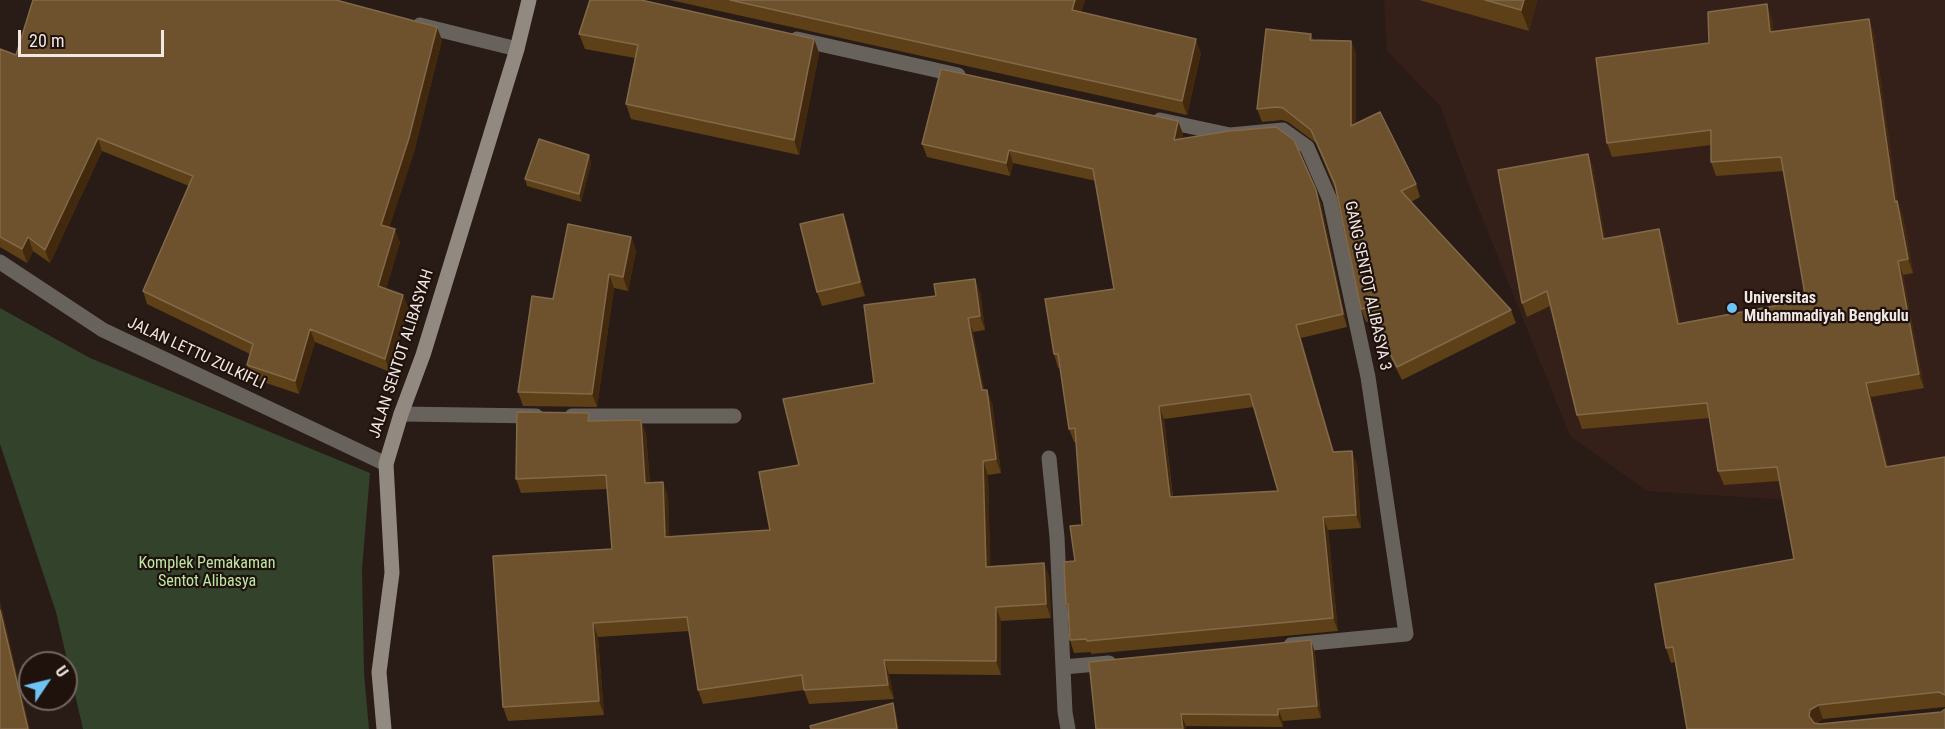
<!DOCTYPE html>
<html>
<head>
<meta charset="utf-8">
<style>
	body { margin:0 }
	#map { position:relative; width:1945px; height:729px; overflow:hidden; background:#291b16; font-family:"Roboto Condensed",sans-serif }
	canvas { display:block }
	.north { position:absolute; left:18px; top:651px; width:60px; height:60px; box-sizing:border-box; background:#1f120d; border:2px solid #736763; border-radius:50%; rotate:55deg; font-size:16px; font-weight:700; line-height:24px; text-align:center; color:#f1e7e3 }
	.north::after { content:''; display:block; margin:auto; width:21px; height:27px; background:#6fc2f4; clip-path:polygon(50% 0,100% 100%,50% 72%,0 100%) }
	.scale { position:absolute; left:18px; top:30px; width:146px; height:27px; box-sizing:border-box; border:3px solid #f1e7e3; border-top:0; padding-left:8px; font-size:18px; line-height:21px; white-space:nowrap; color:#f1e7e3; -webkit-text-stroke:4px #1f120d; paint-order:stroke }
</style>
</head>
<body>
<div id="map">
<canvas width="1945" height="729"></canvas>
<div class="north">U</div>
<div class="scale">20 m</div>
</div>
<script>
const context = document.querySelector('canvas').getContext('2d');
context.lineJoin = 'round';
function fillPath(path, color) { context.fillStyle = color; context.fill(path, 'evenodd'); }
function strokePath(path, color, width, dash) { context.strokeStyle = color; context.lineWidth = width; context.lineCap = dash ? 'butt' : 'round'; context.setLineDash(dash || []); context.stroke(path); }
function drawText(font, color, halo, rows, align = 'center') {
  context.font = font + ' "Roboto Condensed",sans-serif'; context.lineWidth = 4.5; context.setLineDash([]); context.textBaseline = 'middle'; context.strokeStyle = halo; context.fillStyle = color; for (const [text, x, y, turn = 0] of rows) {
    context.save(); context.translate(x, y); context.rotate((+turn || 0) * Math.PI / 180); context.textAlign = isNaN(turn) ? turn : align; if (halo) context.strokeText(text, 0, 0); context.fillText(text, 0, 0); context.restore();
  }
}
const built = new Path2D(`
	M1384,0H1945V569L1898,507L1647,491L1570,436L1467,180L1440,106L1387,51Z`);
const green = new Path2D(`
	M0,308L90,358L370,473L362,569L364,673L369,729H83L56,612L0,444Z`);
const street = new Path2D(`
	M420,25L517,49
	M797,39L958,75
	M1160,120L1230,135L1283,130L1307,147L1330,200L1368,377L1406,634L1291,645
	M0,262L103,330L386,464
	M401,414L536,416
	M572,416H734
	M1049,458L1057,537L1065,712L1068,729
	M1063,667L1109,663`);
const secondary = new Path2D(`
	M384,729L379,672L392,573L386,464L401,414L423,355L517,49L529,0`);
const wall = new Path2D(`
	M670,0H1085L1081,12L1201,53L1187,115Z
	M1419,0H1537L1529,31Z
	M1772,18L1773,31L1874,33L1898,204L1903,216L1913,273L1903,275L1924,388L1871,397L1888,467L1945,457V707L1823,719L1816,724L1945,729H1687L1675,662L1671,663L1666,648L1794,559L1780,481L1724,485L1718,471L1710,418L1582,429L1577,415L1550,306L1527,317L1522,303L1588,154L1593,168L1605,238L1664,243L1680,323L1806,300L1784,171L1716,176L1711,162V145L1612,157L1607,143Z
	M579,34L814,39L819,53L799,155L631,119L626,104L635,58L585,49Z
	M1311,34L1313,40L1351,41L1356,54V123L1416,184L1420,197L1411,202L1511,310L1516,323L1402,380L1372,321L1366,322L1361,309L1335,189L1316,143L1288,122L1282,120L1262,122L1257,109Z
	M442,40L414,152L389,227L400,242L386,289L403,295L408,308L390,372L315,342L299,394L251,378L247,365L250,354L147,304L143,291L189,186L102,151L50,263L33,251L27,263L0,247V49L16,55Z
	M1178,121L1183,134L1182,139L1321,203L1347,327L1301,338L1334,452L1357,464L1361,528L1328,530L1338,631L1091,654V652L1074,653L1070,640L1068,611L1066,604L1082,525L1076,442H1074L1069,429L1060,367L1058,368L1054,354L1114,289L1096,181L1013,163L1010,176L927,157L922,144ZM1254,407L1278,491L1173,497L1164,419Z
	M589,155L591,163L581,202L527,186L525,179Z
	M843,214L848,228L865,296L822,306L817,292Z
	M631,237L636,251L628,291L614,288L597,407L523,406L518,392L553,299Z
	M980,292L985,330L973,332L984,390L992,403L1001,473L988,475L990,566L1044,563L1049,577L1051,618L1001,621V675L889,674L894,699L809,704L804,690L703,704L698,690L689,631L598,637L604,715L508,721L503,707L612,549L607,489L521,493L516,479L592,421L641,420L646,434L650,483L663,482L668,496L669,537L770,530L799,465L874,383Z
	M1311,640L1315,653L1321,718L1283,721V727L1186,726L1096,729Z`);
const shadedWall = new Path2D(`
	M1075,0H1085L1078,25L1072,10Z
	M1524,0H1537L1529,31L1521,10Z
	M1767,4L1772,18L1775,46L1770,32Z
	M1869,19L1874,33L1898,204L1903,216L1913,273L1908,259L1895,202Z
	M437,27L442,40L414,152L386,238L381,225Z
	M814,39L819,53L799,155L794,140Z
	M1196,39L1201,53L1187,115L1182,101Z
	M1351,41L1356,54V139L1351,126Z
	M1178,121L1183,134L1179,153L1174,140Z
	M98,138L102,151L50,263L45,250Z
	M1009,150L1013,163L1010,176L1006,163Z
	M1588,154L1593,168L1608,253L1603,239Z
	M589,155L591,163L581,202L579,194Z
	M1316,190L1321,203L1347,327L1343,314Z
	M843,214L848,228L865,296L860,282Z
	M395,229L400,242L383,300L378,286Z
	M1659,229L1664,243L1683,338L1678,324Z
	M28,237L33,251L27,263L22,249Z
	M631,237L636,251L628,291L623,277Z
	M1898,261L1903,275L1924,388L1919,374Z
	M609,274L614,288L597,407L592,394Z
	M975,279L980,292L985,330L980,316Z
	M403,295L408,308L390,372L385,359Z
	M968,318L973,332L987,404L982,390Z
	M1296,325L1301,338L1338,465L1333,452Z
	M310,329L315,342L299,394L295,381Z
	M1866,383L1871,397L1891,481L1886,467Z
	M987,390L992,403L1001,473L996,459Z
	M1159,406L1164,419L1174,510L1170,497Z
	M641,420L646,434L651,497L645,483Z
	M1352,451L1357,464L1361,528L1356,515Z
	M983,461L988,475L991,580L986,567Z
	M663,482L668,496L670,551L665,537Z
	M1323,517L1328,530L1338,631L1333,618Z
	M1044,563L1049,577L1051,618L1046,604Z
	M0,600L30,729H28L0,610Z
	M996,607L1001,621V675L996,661Z
	M593,623L598,637L604,715L599,701Z
	M1311,640L1315,653L1321,718L1317,706Z
	M884,660L889,674L894,699L888,685Z
	M893,703L896,713L899,729H897Z
	M1818,705L1823,719L1815,725L1809,716L1810,710Z
	M1278,709L1283,721V727L1278,715Z
	M1181,714L1186,726V729H1183Z`);
const building = new Path2D(`
	M33,0H336L437,27L409,138L381,225L395,229L378,286L403,295L385,359L310,329L295,381L247,365L253,344L143,291L193,176L98,138L45,250L28,237L22,249L0,237V49L16,55Z
	M590,0H641L814,39L794,140L626,104L638,45L579,34Z
	M730,0H1075L1072,10L1196,39L1182,101Z
	M1485,0H1524L1521,10Z
	M1767,4L1770,32L1869,19L1895,202L1897,201L1908,259L1898,261L1919,374L1866,383L1886,467L1945,457V695L1939,692L1818,705L1810,710L1809,716L1814,723L1820,724L1941,712L1945,709V729H1687L1673,647L1666,648L1655,584L1794,559L1777,467L1718,471L1707,403L1577,415L1547,291L1522,303L1498,170L1588,154L1603,239L1659,229L1678,324L1806,300L1781,157L1711,162V130L1607,143L1596,58L1709,43L1708,12Z
	M1266,29L1311,34L1310,40L1351,41V126L1380,112L1416,184L1401,191L1511,310L1397,367L1367,308L1361,309L1335,184L1311,130L1283,108L1277,107L1257,109Z
	M941,69L1178,121L1174,140L1229,131L1276,127L1294,140L1316,190L1343,314L1296,325L1333,452L1352,451L1356,515L1323,517L1333,618L1087,641L1086,639L1070,640L1068,604H1066L1064,562L1075,561L1070,526L1082,525L1075,428L1069,429L1058,354H1054L1045,299L1114,289L1093,169L1009,150L1006,163L922,144ZM1250,394L1278,491L1170,497L1159,406Z
	M539,139L589,155L579,194L525,179Z
	M843,214L860,282L817,292L800,224Z
	M568,224L631,237L623,277L609,274L592,394L518,392L532,296L553,299Z
	M975,279L980,316L968,318L982,390H987L996,459L983,461L986,567L1044,563L1046,604L996,607V661L884,660L888,685L804,690L802,675L698,690L687,617L593,623L599,701L503,707L493,556L612,549L606,475L516,479L517,412L589,413L588,421L641,420L645,483L663,482L665,537L770,530L759,472L799,465L783,399L874,383L864,305L936,296L934,284Z
	M0,610L28,729H0Z
	M1311,640L1317,706L1278,709V715L1181,714L1183,729H1096L1089,662Z
	M893,703L897,729H811L810,726Z`);
const markers = [
	[1732,308,6,"#6fc2f4"]
];
const streetNames = [
	["GANG SENTOT ALIBASYA 3",1367,286,78],
	["JALAN LETTU ZULKIFLI",196,354,25],
	["JALAN SENTOT ALIBASYAH",402,354,-72]
];
const poiNames = [
	["Universitas",1744,299],
	["Muhammadiyah Bengkulu",1744,317]
];
const parkNames = [
	["Komplek Pemakaman",207,564],
	["Sentot Alibasya",207,582]
];
fillPath(built, '#342018');
fillPath(green, '#33422a');
strokePath(street, '#68625d', 15);
strokePath(secondary, '#928980', 15);
fillPath(wall, '#5d4017');
fillPath(shadedWall, '#42290e');
fillPath(building, '#6d522d');
strokePath(building, '#82694a', 1.5);
for (const [x, y, r, color] of markers) { const dot = new Path2D(); dot.arc(x, y, r, 0, 2 * Math.PI); context.fillStyle = color; context.fill(dot); strokePath(dot, '#1f120d', 2); }
drawText('16px', '#f1e7e3', '#1f120d', streetNames);
drawText('bold 16px', '#f1e7e3', '#1f120d', poiNames, 'left');
drawText('16px', '#bde8a4', '#1f120d', parkNames);
</script>
</body>
</html>
